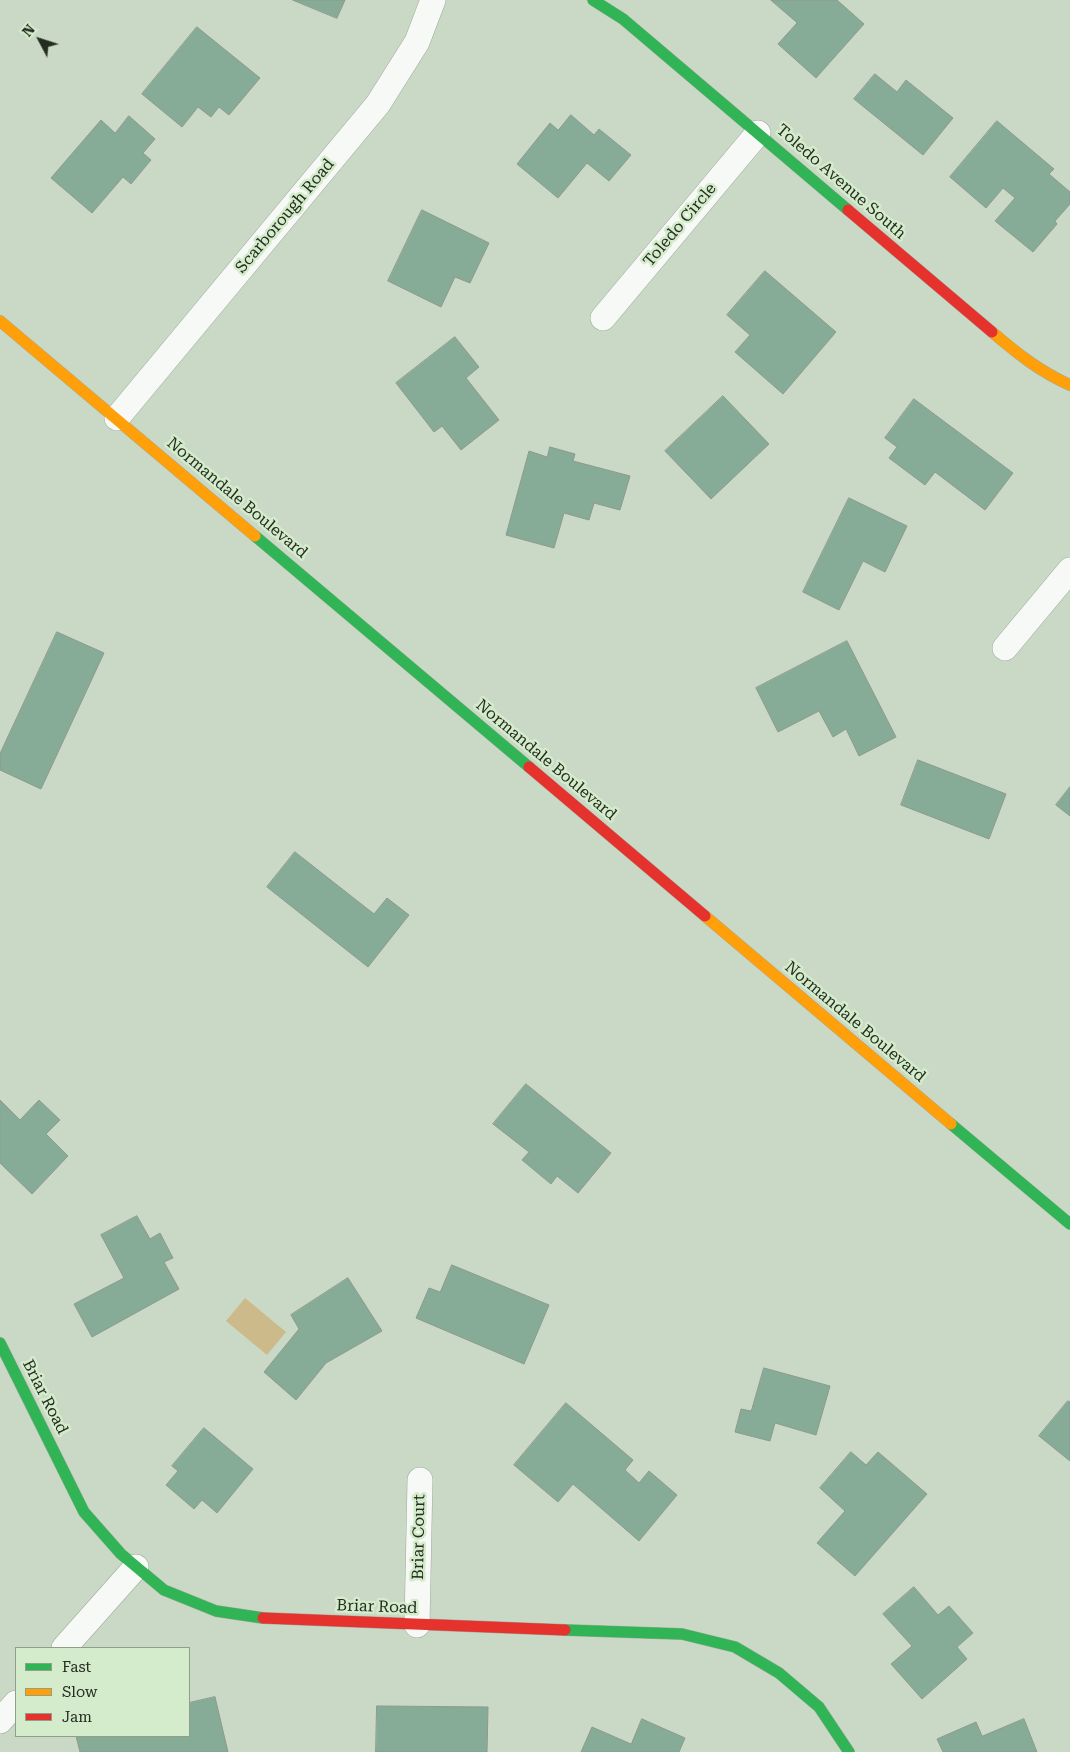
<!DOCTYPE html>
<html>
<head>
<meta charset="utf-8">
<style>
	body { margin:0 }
	#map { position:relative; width:1070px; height:1752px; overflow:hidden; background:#cad8c6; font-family:"Roboto Serif",serif }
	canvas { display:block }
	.legend { position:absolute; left:15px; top:1647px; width:175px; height:90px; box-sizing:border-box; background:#d4eccb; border:1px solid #8ea087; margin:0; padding:6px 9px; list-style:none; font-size:15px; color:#242d20 }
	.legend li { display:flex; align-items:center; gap:10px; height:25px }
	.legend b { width:25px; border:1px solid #8ea087 }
	.north { position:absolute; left:15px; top:15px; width:50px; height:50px; -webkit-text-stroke:4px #d4eccb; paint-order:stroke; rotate:310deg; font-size:14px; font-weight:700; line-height:20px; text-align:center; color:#242d20 }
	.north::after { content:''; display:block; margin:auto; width:18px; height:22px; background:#242d20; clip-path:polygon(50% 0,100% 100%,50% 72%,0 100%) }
</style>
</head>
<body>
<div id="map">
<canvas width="1070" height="1752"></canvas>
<ul class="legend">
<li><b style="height:6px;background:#30b455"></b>Fast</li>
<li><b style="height:6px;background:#ff9f0a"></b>Slow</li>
<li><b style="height:6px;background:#e5322d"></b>Jam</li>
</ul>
<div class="north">N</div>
</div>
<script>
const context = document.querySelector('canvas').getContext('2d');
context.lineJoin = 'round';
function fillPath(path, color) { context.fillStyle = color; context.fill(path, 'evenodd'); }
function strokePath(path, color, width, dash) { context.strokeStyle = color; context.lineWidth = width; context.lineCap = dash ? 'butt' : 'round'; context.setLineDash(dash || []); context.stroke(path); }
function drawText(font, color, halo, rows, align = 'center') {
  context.font = font + ' "Roboto Serif",serif'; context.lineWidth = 5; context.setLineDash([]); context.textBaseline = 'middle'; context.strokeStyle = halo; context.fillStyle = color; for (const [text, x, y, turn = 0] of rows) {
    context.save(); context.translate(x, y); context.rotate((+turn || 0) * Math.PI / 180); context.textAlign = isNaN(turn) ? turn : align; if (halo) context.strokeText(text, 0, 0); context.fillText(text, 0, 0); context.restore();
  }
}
const green = new Path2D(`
	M245,1298L286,1332L267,1355L226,1321Z`);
const building = new Path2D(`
	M293,0H345L337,18Z
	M771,0H837L864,24L816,78L778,44L797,23Z
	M197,27L260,78L229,115L219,107L211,117L198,107L182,127L142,94Z
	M875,74L897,92L906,80L953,118L923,155L854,99Z
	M571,115L594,135L599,129L631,155L609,181L587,163L558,198L517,164L550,123L558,130Z
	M129,116L155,139L143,153L151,160L131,184L123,177L92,213L51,178L101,120L115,133Z
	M997,121L1054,169L1049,174L1070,192V204L1055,221L1057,224L1033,252L995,221L1015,198L1003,188L986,208L950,177Z
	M422,210L489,243L470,283L455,277L441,307L388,281Z
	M765,271L836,332L783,394L735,352L750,335L727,315Z
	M455,337L479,367L466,378L499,420L461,450L442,426L434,432L396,383Z
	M723,396L769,444L711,499L665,451Z
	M914,399L1013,473L985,510L935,472L925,485L889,458L897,447L885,438Z
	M550,447L575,454L573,461L630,476L620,510L594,503L589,520L564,513L554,548L506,535L529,451L547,457Z
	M849,498L907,526L885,572L863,561L839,610L803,592Z
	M57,632L104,653L41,789L0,770V754Z
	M847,641L896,737L859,756L846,729L833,737L819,711L778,732L756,688Z
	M918,760L1006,794L989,839L901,805Z
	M1070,787V816L1056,805Z
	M295,852L374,914L387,898L409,915L368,967L267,887Z
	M526,1084L611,1153L578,1193L557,1176L551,1184L522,1160L529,1152L493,1124Z
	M0,1100L20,1120L39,1100L60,1120L46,1134L68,1156L32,1194L0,1163Z
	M137,1216L150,1239L160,1233L173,1258L164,1262L179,1289L92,1337L74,1304L124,1278L101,1235Z
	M452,1265L549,1305L524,1364L416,1318L429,1288L440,1292Z
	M348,1278L382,1331L326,1363L296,1400L264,1372L299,1329L291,1315Z
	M764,1368L830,1386L816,1435L775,1423L770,1441L735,1432L741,1409L751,1411Z
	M1068,1401L1070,1402V1461L1039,1436Z
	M566,1403L633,1460L625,1470L639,1483L649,1471L677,1495L639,1541L573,1484L558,1502L514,1465Z
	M204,1428L253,1469L217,1513L202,1500L194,1509L166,1485L178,1471L172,1466Z
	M851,1452L866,1465L878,1452L927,1494L855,1576L817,1543L845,1511L820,1488Z
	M914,1587L938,1615L949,1606L973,1633L957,1647L967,1659L922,1699L891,1664L912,1646L883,1614Z
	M215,1697L228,1752H80L76,1736H189V1703Z
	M377,1706L488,1707L487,1752H376Z
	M642,1719L685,1738L679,1752H581L592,1727L631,1744Z
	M1024,1719L1037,1752H943L937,1739L976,1722L982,1736Z`);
const street = new Path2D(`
	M603,318L758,133
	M117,418L378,104L417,42L433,0
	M1005,648L1070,570
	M417,1625L420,1480
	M64,1648L136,1567
	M0,1721L16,1703`);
const fast = new Path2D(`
	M593,0L623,19L848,210
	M255,536L529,767
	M951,1124L1070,1224
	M0,1343L84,1512L121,1554L164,1590L216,1611L263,1618
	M565,1630L682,1634L735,1647L779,1673L819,1707L849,1752`);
const slow = new Path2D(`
	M0,321L255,536
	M992,332C1018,354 1039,371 1070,385
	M705,916L951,1124`);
const jam = new Path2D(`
	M848,210L992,332
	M529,767L705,916
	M263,1618L565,1630`);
const streetNames = [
	["Toledo Avenue South",841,182,41],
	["Scarborough Road",285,216,-50],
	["Toledo Circle",680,225,-50],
	["Normandale Boulevard",237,498,40],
	["Normandale Boulevard",546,760,40],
	["Normandale Boulevard",855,1022,40],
	["Briar Road",45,1397,63],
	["Briar Court",419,1537,-89],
	["Briar Road",377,1607,2]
];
fillPath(green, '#ccba8a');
fillPath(building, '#86ab96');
strokePath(building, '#8d9a8e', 1);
strokePath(street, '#9fa99c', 26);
strokePath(fast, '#9fa99c', 12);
strokePath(slow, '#9fa99c', 12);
strokePath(jam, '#9fa99c', 12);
strokePath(street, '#f7f9f6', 25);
strokePath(fast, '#30b455', 11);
strokePath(slow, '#ff9f0a', 11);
strokePath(jam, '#e5322d', 11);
drawText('16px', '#242d20', '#d4eccb', streetNames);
</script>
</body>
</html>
